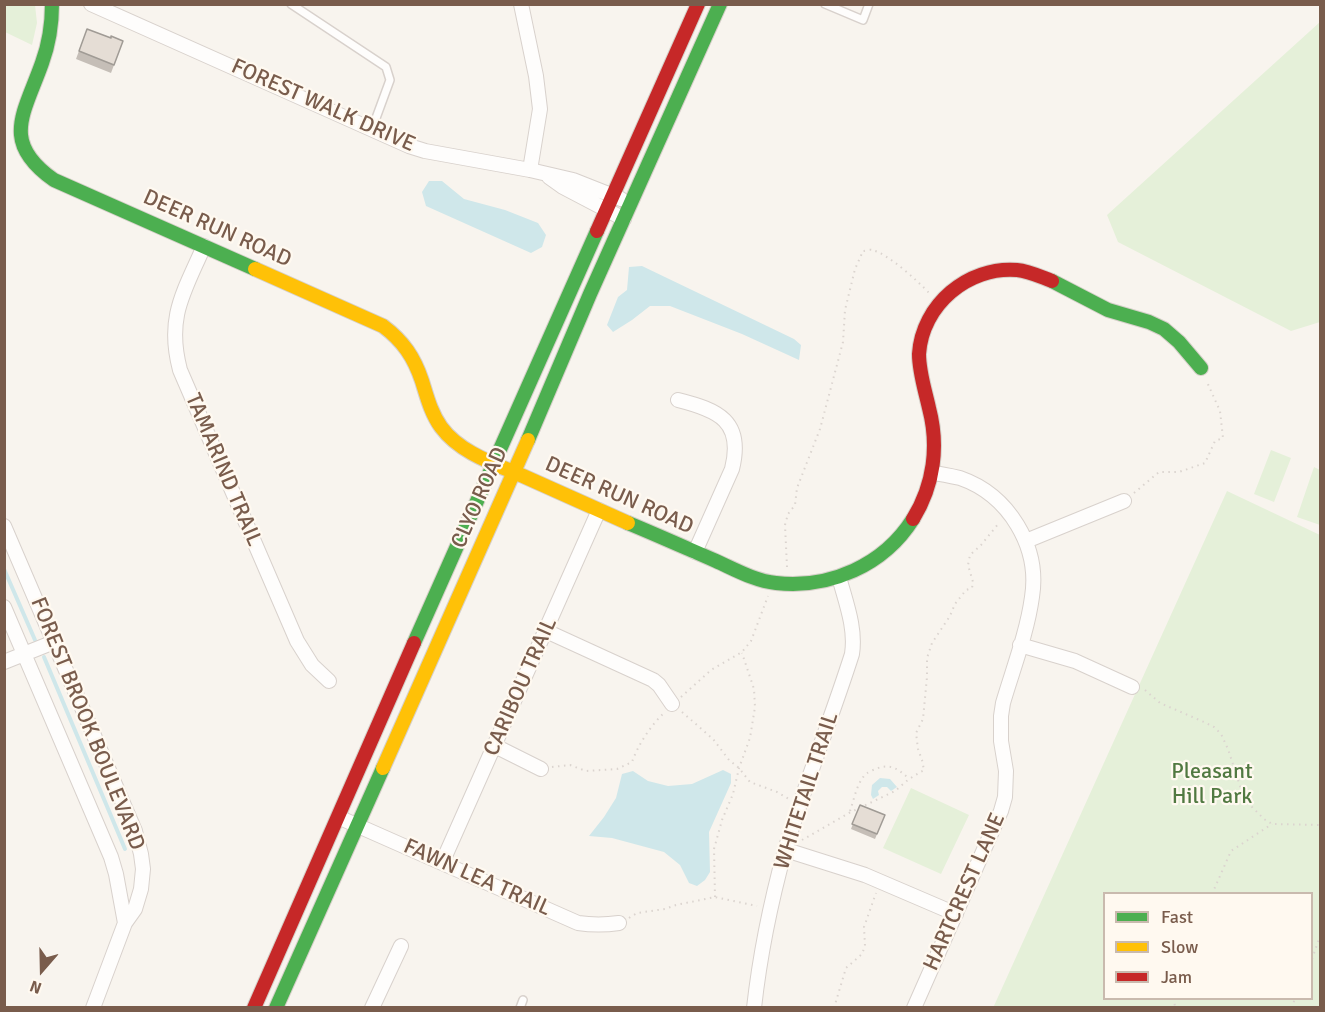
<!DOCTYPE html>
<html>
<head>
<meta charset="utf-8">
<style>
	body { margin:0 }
	#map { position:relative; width:1325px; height:1012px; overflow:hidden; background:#f8f4ee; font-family:Signika,sans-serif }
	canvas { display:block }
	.frame { position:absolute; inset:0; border:6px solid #795c4c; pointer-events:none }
	.legend { position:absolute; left:1103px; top:892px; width:210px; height:108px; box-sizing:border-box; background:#fff9f0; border:2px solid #c9baae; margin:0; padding:8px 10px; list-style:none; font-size:18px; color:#795c4c }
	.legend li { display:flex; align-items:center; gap:12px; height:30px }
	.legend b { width:30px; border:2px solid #c9baae }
	.north { position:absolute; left:12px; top:940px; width:60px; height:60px; -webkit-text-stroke:4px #fff9f0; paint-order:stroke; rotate:200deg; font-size:16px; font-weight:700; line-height:24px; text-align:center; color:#795c4c }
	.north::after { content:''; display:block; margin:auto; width:21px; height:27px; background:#795c4c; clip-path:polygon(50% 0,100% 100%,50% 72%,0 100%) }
</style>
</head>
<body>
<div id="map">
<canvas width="1325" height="1012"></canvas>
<div class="frame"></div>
<ul class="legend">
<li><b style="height:8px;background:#4caf50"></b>Fast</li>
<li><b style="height:8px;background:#ffc107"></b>Slow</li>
<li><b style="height:8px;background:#c62828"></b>Jam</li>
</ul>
<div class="north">N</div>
</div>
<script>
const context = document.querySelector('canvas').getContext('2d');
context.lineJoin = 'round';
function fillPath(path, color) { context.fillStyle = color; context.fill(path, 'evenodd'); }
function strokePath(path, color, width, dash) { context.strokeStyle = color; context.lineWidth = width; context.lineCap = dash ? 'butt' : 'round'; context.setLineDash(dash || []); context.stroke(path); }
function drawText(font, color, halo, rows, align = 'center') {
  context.font = font + ' Signika,sans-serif'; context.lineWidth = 4.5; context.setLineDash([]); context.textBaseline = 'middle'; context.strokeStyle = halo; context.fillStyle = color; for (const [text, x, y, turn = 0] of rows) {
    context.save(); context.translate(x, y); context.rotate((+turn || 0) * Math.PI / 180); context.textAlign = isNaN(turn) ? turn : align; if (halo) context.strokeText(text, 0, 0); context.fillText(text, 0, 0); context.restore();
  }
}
const green = new Path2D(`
	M5,4L35,5L37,23L32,45L5,32Z
	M1320,22V322L1291,331L1118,242L1107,215Z
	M1271,450L1291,458L1274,502L1254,494Z
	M1314,467L1320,470V525L1297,517Z
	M1227,491L1320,535V1007L993,1008ZM1104,894H1312V998H1104Z
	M911,788L969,815L941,874L883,848Z`);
const water = new Path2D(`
	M429,181H442L464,199L505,210L538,223L546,235L542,247L531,253L426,206L422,192Z
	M642,266L794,339L801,345L799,360L742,334L670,306H650L632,320L613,332L607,325L618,297L627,290L629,267Z
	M723,770L731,774V783L709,832L710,872L705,880L697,886L689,883L680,865L664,852L612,838L589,836L604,817L616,798L622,774L633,771L648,781L668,786L692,784Z
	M880,778L890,779L897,787L891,791L887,787H882L878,791L879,795L873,799L871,795L872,785Z`);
const stream = new Path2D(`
	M4,569L35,640
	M44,657L125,849`);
const path = new Path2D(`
	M1134,493L1159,472H1179L1205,463L1215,441L1223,438L1220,411L1207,382
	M787,567L785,525L788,514L795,505L797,488L820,429L843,342L845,310L855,269L863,251C865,251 870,249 872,250C887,253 918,281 929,293
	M1145,690L1160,703L1204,722L1214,727L1221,734L1228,749L1241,789L1252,807L1264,819L1272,824L1320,825
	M681,697L711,670L742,652L751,641L768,596
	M682,712L713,739L729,760L739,768L750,782L777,792L789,799
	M552,767L570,765L586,771L617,769L632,762C638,745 651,725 664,713
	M850,811C854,800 856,786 864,776C866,773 868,773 871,771C887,763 896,766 909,779
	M802,840L849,813L895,791L909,779L924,770L922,760L918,749L916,733L923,719L927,677V658L932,643L950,616L955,604L966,590L972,588L973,582L968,565L970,555L981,545L999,523
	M1212,894L1231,851L1272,824
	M715,897L714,849L722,820L733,794L739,768L750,738L755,707L754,689L742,653
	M629,918L637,913L665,909L676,905L715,897L757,906
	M1312,959L1320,936
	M1174,998L1175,1008
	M834,1008L846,968L862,954L865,946L864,927L876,893
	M1292,1008L1295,998`);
const lane = new Path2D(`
	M291,4L386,67L390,80L372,129
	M825,4L863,20L869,4
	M520,1008L523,1000`);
const street = new Path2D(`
	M91,4L409,146L425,151L530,170L573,180L621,199
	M521,4L536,76L540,109L530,170
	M549,177L563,187L624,219
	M204,246C184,292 166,317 180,370L297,641L312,665L329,681
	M678,400C718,410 744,421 732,469L695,552
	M4,526L135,831L141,854L143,869L141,889L135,909L125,923L93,1008
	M1026,541L1124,501
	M4,607L111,857L116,874L125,923
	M546,631L653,680L659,685L672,704
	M1020,645L1075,661L1132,687
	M4,662L54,642
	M495,746L541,769
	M338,817L578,923C592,925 605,925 619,923
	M786,850L865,875L956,914
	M442,863L599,510
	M372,1008L401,946
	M754,1008C760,954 771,901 785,850C805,784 831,720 852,654C856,628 846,603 839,577
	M914,1008L1001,811L1005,797L1006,771L1001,741V716L1003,703C1013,669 1027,633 1032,597C1040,547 1009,495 960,478C951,476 941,474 933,473`);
const fast = new Path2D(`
	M52,4C52,25 49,44 42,63C24,114 0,142 54,180L255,269
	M1052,281L1108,310L1149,322L1164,329L1179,342L1201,368
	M528,440L590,294L720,4
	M628,523C657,535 686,548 716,561C734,569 755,581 776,583C830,589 884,565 913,519
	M414,643L597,231
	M276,1008L383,768`);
const slow = new Path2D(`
	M255,269L383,326C403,341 414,357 422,381C427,397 431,413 441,427C460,453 495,464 523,476C558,492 593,507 628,523
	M383,768L528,440`);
const jam = new Path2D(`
	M597,231L698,4
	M913,519C934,485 939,446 929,408C925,390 919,372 919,354C922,305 968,266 1017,270C1029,271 1041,277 1052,281
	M254,1008L414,643`);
const wall = new Path2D(`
	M87,29L111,38L123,41L111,73L76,59Z
	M860,805L885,815L875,839L851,829Z`);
const building = new Path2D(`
	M87,29L111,38V36L123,41L114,65L79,51Z
	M860,805L885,815L877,834L852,824Z`);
const streetNames = [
	["FOREST WALK DRIVE",323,106,24],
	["DEER RUN ROAD",217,229,24],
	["TAMARIND TRAIL",223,470,67],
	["DEER RUN ROAD",619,496,24],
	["CLYO ROAD",480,498,-66],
	["CARIBOU TRAIL",521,687,-66],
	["FOREST BROOK BOULEVARD",87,724,68],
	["WHITETAIL TRAIL",807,791,-72],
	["FAWN LEA TRAIL",477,878,24],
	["HARTCREST LANE",965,892,-66]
];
const parkNames = [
	["Pleasant",1212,772],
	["Hill Park",1212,797]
];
fillPath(green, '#e5f0d9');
fillPath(water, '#cfe7ea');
strokePath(stream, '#cfe7ea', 4);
strokePath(lane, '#d8d1cc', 10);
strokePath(street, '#d8d1cc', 16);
strokePath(fast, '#d6d0c9', 16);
strokePath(slow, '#d6d0c9', 16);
strokePath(jam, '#d6d0c9', 16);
strokePath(path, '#dbd4cf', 2, [1.5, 4.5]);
strokePath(lane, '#fefdfc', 7);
strokePath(street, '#fefdfc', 14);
strokePath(fast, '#4caf50', 14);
strokePath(slow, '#ffc107', 14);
strokePath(jam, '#c62828', 14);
fillPath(wall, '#c5beb7');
fillPath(building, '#e5ddd5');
strokePath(building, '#a09b95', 1.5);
drawText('22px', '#795c4c', '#fff9f0', streetNames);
drawText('22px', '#517941', '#fff9f0', parkNames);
</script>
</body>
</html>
